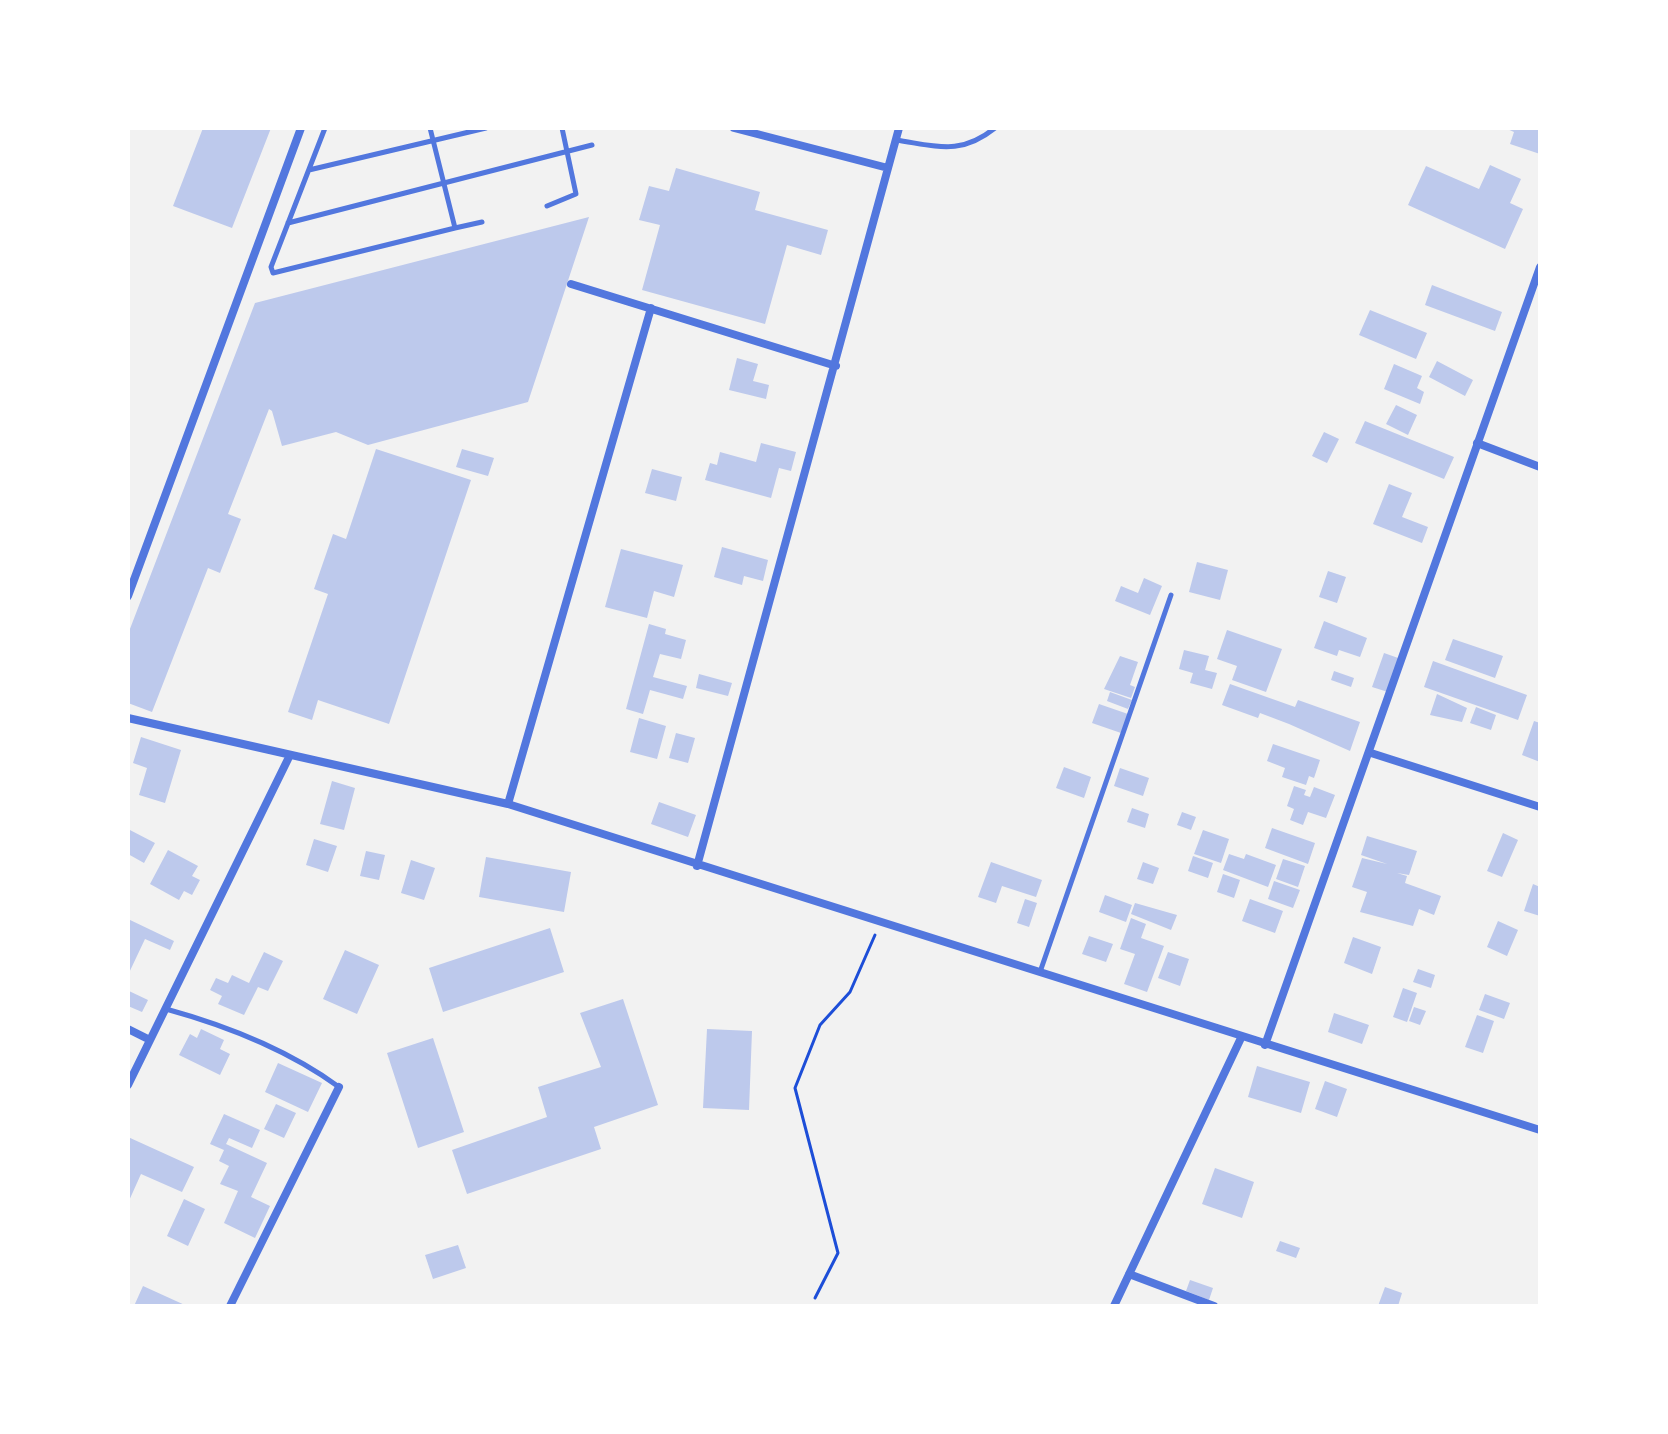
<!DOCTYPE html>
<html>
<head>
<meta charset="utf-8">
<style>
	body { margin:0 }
	#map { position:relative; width:1668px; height:1434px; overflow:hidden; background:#f2f2f2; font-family:"Open Sans",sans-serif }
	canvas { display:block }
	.frame { position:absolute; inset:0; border:130px solid #fff; pointer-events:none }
</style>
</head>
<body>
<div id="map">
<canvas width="1668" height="1434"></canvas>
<div class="frame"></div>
</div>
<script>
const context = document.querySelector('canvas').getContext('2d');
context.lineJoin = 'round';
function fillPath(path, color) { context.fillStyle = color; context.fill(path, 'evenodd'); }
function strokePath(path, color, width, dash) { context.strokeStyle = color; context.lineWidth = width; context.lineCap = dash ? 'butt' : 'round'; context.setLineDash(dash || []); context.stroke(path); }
const building = new Path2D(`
	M203,128H271L232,228L173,206Z
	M1505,128H1540V154L1510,144L1514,132Z
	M1490,165L1521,179L1510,203L1523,209L1505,249L1408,205L1426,166L1479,189Z
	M676,168L760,192L755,210L828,230L821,255L787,245L765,324L642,290L660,225L639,220L649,186L669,191Z
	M589,217L528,402L368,445L336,432L282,446L272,411L269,409L228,514L241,519L220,573L208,568L152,712L128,703V634L255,303Z
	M1432,285L1502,312L1495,331L1425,305Z
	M1370,310L1427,333L1416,359L1359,335Z
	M737,358L758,364L753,381L769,385L766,399L729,390Z
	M1437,361L1473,380L1465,396L1429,377Z
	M1394,364L1422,376L1417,388L1424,392L1420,404L1384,389Z
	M1396,405L1417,415L1408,435L1386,424Z
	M1365,421L1454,457L1444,479L1355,443Z
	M1324,432L1339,439L1327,463L1312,456Z
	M761,443L796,452L791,471L779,468L771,498L705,480L710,463L717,465L720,452L756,462Z
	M376,449L471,480L389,724L318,700L312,720L288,712L328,594L314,589L333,534L346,539Z
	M462,449L494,458L488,476L456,467Z
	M652,469L682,477L676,501L645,493Z
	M1389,484L1412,493L1402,517L1428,527L1422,543L1373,524Z
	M722,547L768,560L763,581L744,576L742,585L714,577Z
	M621,549L683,565L674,597L654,591L647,618L605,607Z
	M1197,562L1228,570L1220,600L1189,592Z
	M1328,571L1346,577L1337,603L1319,597Z
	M1144,578L1162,586L1150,615L1115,601L1121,586L1138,593Z
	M1324,621L1367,638L1360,657L1339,650L1337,656L1314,648Z
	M649,624L666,629L665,634L686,640L681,659L660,654L653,677L687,686L683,699L650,690L643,714L626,709Z
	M1227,630L1282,649L1266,692L1232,680L1237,666L1217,659Z
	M1453,639L1503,656L1495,678L1445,660Z
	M1184,650L1209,656L1205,670L1217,673L1212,689L1190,683L1193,673L1179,669Z
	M1384,653L1401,659L1388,692L1372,687Z
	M1120,656L1138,662L1130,685L1135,687L1131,698L1104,689Z
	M1433,661L1527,695L1518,720L1424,687Z
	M1334,671L1354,678L1351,687L1331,680Z
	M699,674L732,683L728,696L696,688Z
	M1230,684L1295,707L1298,700L1360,722L1350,751L1289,724L1260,713L1258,718L1222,705Z
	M1110,692L1132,700L1128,709L1107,701Z
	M1437,694L1467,708L1462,722L1430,715Z
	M1099,704L1128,714L1121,733L1092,723Z
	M1476,707L1496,715L1491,730L1470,723Z
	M639,718L666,726L657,759L630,752Z
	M1534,721L1540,723V762L1522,755Z
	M676,733L695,738L688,763L669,758Z
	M141,737L181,750L165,803L139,795L147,768L133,763Z
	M1273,744L1320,760L1314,778L1309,776L1306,785L1282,777L1285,768L1267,761Z
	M1064,767L1091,777L1084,798L1056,788Z
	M1120,768L1149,778L1143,796L1114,786Z
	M332,781L355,788L344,830L320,824Z
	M1294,786L1306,790L1304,795L1310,797L1314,787L1335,795L1326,818L1308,812L1303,825L1290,820L1294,809L1287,806Z
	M659,802L696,815L688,837L651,824Z
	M1132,808L1149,814L1145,828L1127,822Z
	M1182,812L1196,817L1191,830L1177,825Z
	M1272,828L1315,843L1308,864L1265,848Z
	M128,829L155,843L144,863L128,854Z
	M1203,830L1229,839L1221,863L1194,854Z
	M1503,833L1518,840L1502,877L1487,871Z
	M1367,836L1417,851L1409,875L1397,873L1407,876L1405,883L1441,896L1434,915L1419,909L1413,926L1360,912L1367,892L1352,887L1362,858L1387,864L1361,855Z
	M314,839L337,846L328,872L306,865Z
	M168,850L198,866L192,876L200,880L192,895L184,891L179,900L150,884Z
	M366,851L385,855L379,880L360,876Z
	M1229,854L1244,859L1246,854L1276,865L1268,887L1223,870Z
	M1193,856L1213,863L1208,878L1188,871Z
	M486,857L571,872L564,912L479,897Z
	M1283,859L1305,866L1298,887L1276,879Z
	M411,860L435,868L424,900L401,893Z
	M991,862L1042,880L1036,897L1002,886L996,903L978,897Z
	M1143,862L1159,868L1153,884L1137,879Z
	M1223,874L1240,880L1234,898L1217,892Z
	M1274,881L1300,890L1293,908L1268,899Z
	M1533,884L1540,887V916L1524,911Z
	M1105,895L1132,905L1126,922L1099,912Z
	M1025,899L1037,903L1029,927L1017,923Z
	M1250,899L1283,911L1275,933L1242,921Z
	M1135,903L1177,915L1171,930L1131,914Z
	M1131,918L1146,924L1141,938L1164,946L1147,992L1124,984L1135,954L1120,949Z
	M128,919L174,941L170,950L145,939L128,975Z
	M1498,921L1518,930L1507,956L1487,947Z
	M550,928L564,972L443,1012L429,968Z
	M1089,936L1113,944L1106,962L1082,954Z
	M1353,937L1381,947L1372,974L1344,963Z
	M345,950L379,965L357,1014L323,999Z
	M264,952L283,961L268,991L258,987L244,1015L218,1004L222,996L210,990L216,978L228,983L232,975L249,983Z
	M1168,952L1189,959L1180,986L1158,978Z
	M1418,969L1435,975L1431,988L1413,982Z
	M1403,988L1417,993L1407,1022L1393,1017Z
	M129,991L148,1000L142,1012L128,1006Z
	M1485,994L1510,1003L1504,1019L1479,1010Z
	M623,999L658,1105L594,1127L601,1149L467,1194L452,1150L547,1117L538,1087L601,1067L580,1013Z
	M1414,1007L1426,1011L1420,1025L1409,1021Z
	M1334,1013L1369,1025L1362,1044L1328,1032Z
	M1477,1015L1494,1021L1483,1053L1465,1047Z
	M201,1029L224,1040L220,1049L230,1054L220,1075L179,1055L190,1034L197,1038Z
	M707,1029L752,1031L749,1110L703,1108Z
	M433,1038L464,1132L418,1148L387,1053Z
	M278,1063L322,1083L308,1112L265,1092Z
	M1257,1066L1310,1082L1301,1113L1248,1097Z
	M1325,1081L1347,1089L1337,1117L1315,1109Z
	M276,1104L296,1113L284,1138L264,1129Z
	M224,1114L260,1130L252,1148L229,1138L226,1144L267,1163L251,1197L270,1206L255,1238L224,1223L238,1191L220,1184L229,1166L219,1161L224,1150L210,1144Z
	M128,1137L194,1167L182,1192L141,1174L128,1203Z
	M1215,1168L1254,1182L1242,1218L1202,1204Z
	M184,1199L205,1209L188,1246L167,1236Z
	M1280,1241L1300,1248L1296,1258L1276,1251Z
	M458,1245L466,1268L433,1279L425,1255Z
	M1190,1280L1213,1288L1209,1300L1186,1291Z
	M143,1286L187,1306H134Z
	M1385,1287L1402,1293L1398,1306H1378Z`);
const path = new Path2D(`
	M815,1298L838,1253L795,1088L820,1025L850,992L875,935`);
const service = new Path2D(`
	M325,128L271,267L273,273L455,228
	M430,128L455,228L482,222
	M896,140C937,146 960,156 995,128
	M309,170L486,128
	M547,206L576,194L562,128
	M288,223L592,145
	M1040,972L1171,595
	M166,1009C228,1026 287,1049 339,1087`);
const minor = new Path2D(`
	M734,128L888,168
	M571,284L836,366
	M1477,443L1540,467
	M128,596L301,128
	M128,718L508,804L1540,1130
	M1371,753L1540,807
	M508,804L651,308
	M697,866L899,128
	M128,1029L150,1040
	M1265,1045L1540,267
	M128,1085L290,755
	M1129,1274L1214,1306
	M230,1306L339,1087
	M1114,1306L1241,1038`);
fillPath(building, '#bdc9ec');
strokePath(path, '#1d4ed8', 3);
strokePath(service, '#5277de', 5);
strokePath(minor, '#5277de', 8);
</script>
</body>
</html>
